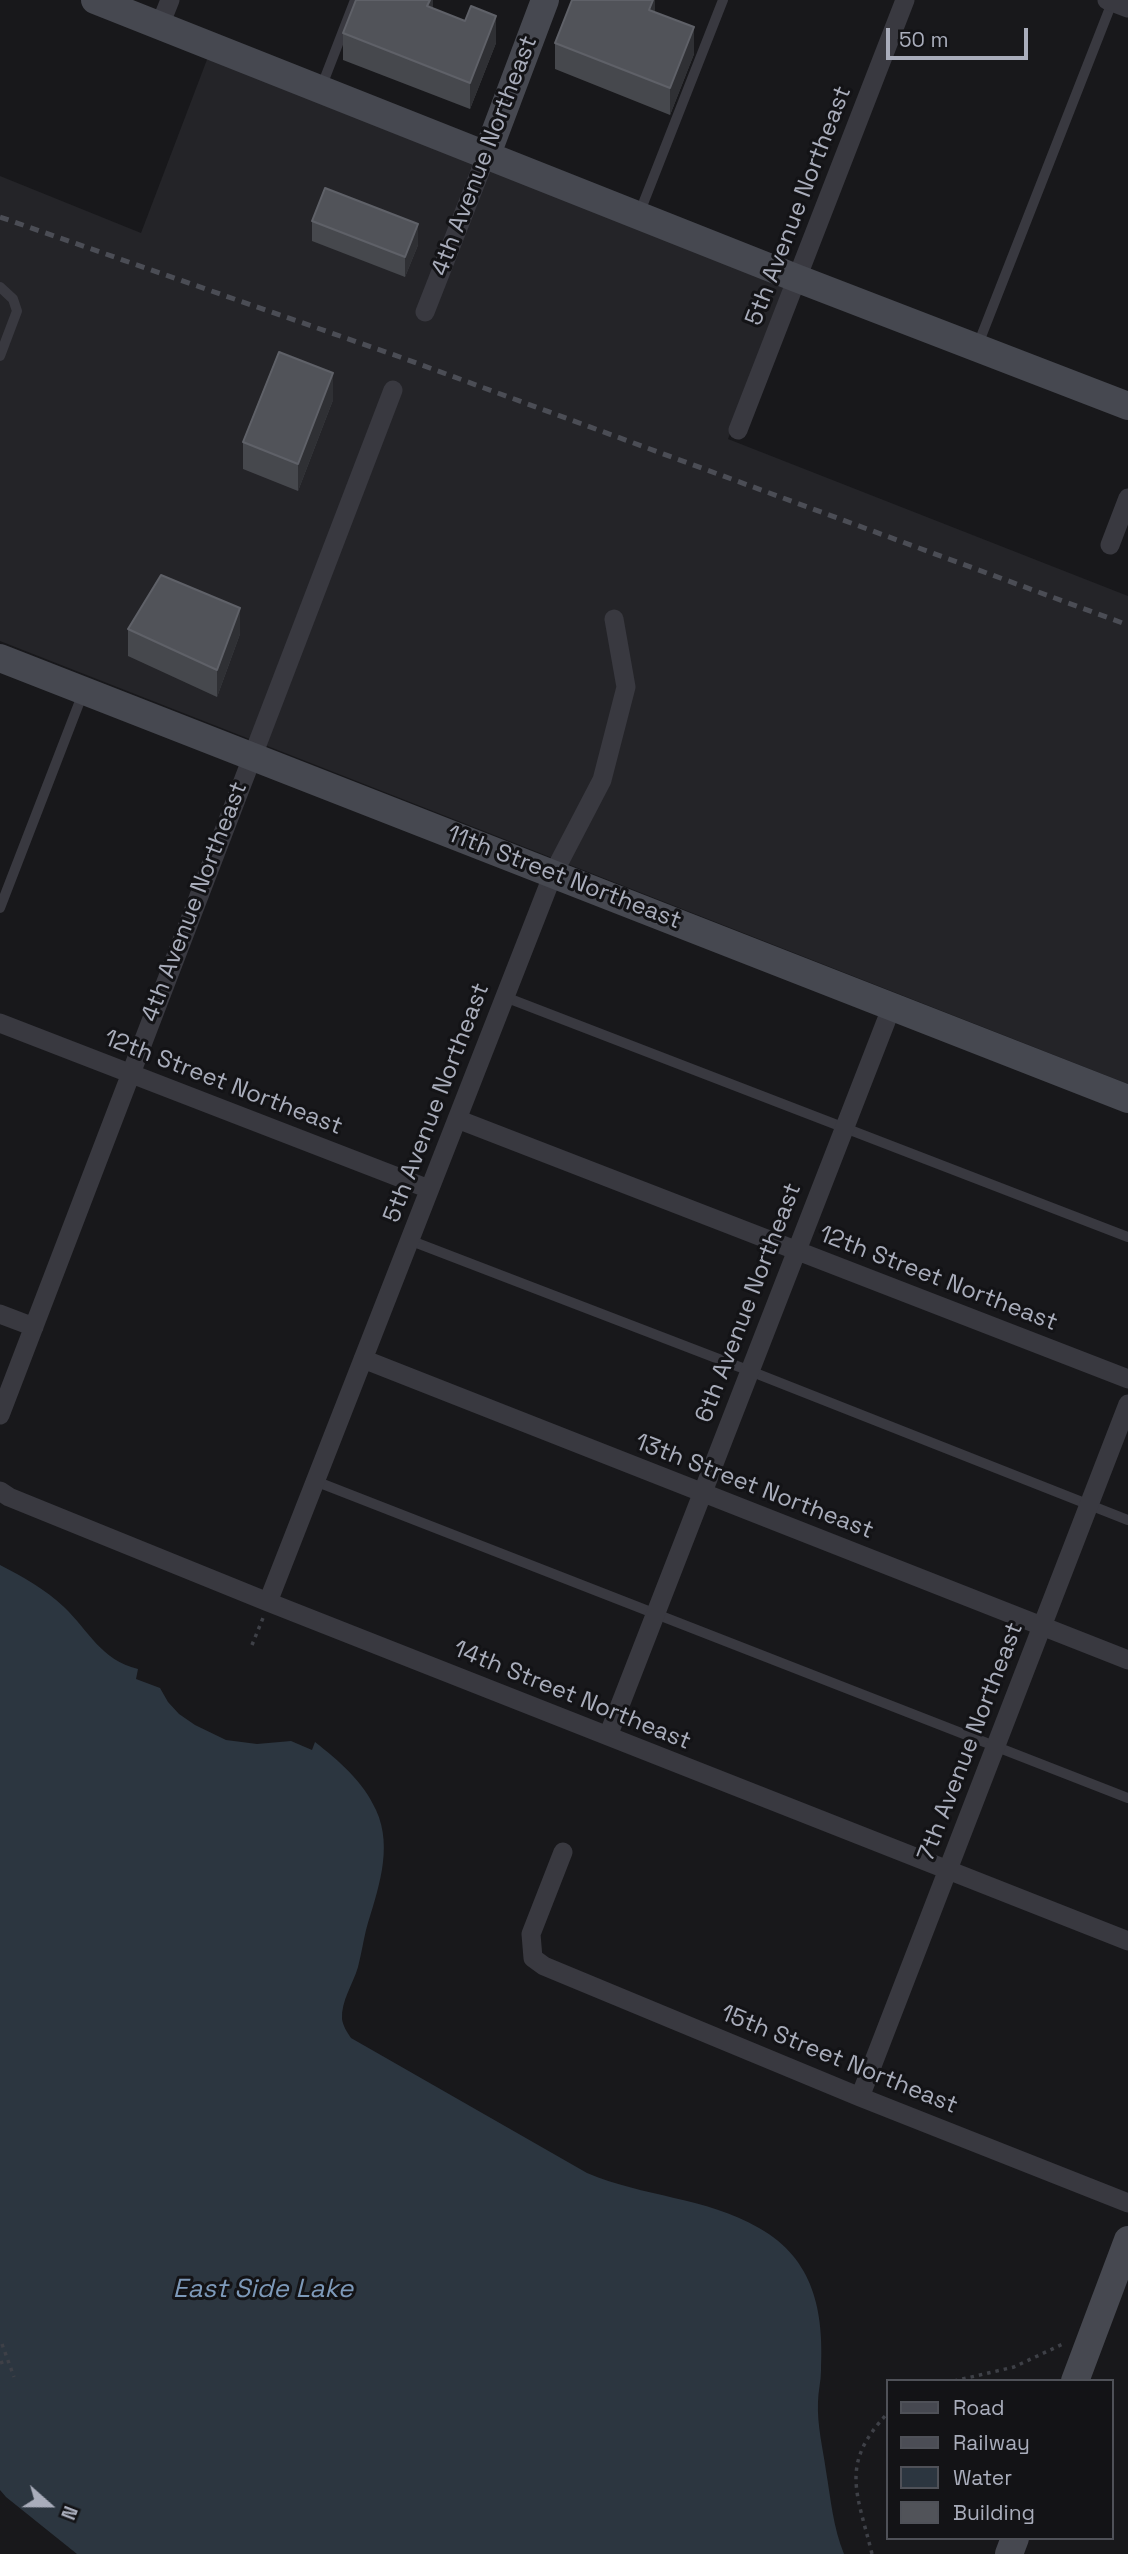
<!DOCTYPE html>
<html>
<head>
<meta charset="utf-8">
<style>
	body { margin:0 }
	#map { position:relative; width:1128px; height:2554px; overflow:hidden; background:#18181b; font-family:"Space Grotesk",sans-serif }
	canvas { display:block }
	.legend { position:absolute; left:886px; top:2379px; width:228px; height:161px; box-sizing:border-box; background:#131316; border:2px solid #4f5158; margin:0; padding:9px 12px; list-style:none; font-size:21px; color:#a9adbb }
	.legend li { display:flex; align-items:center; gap:14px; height:35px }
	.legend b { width:35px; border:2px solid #4f5158 }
	.north { position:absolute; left:14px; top:2470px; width:70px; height:70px; -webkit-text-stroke:5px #131316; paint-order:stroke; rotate:111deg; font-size:19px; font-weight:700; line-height:28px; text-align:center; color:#a9adbb }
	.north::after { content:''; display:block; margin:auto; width:24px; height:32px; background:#a9adbb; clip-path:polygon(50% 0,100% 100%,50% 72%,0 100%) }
	.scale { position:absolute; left:886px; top:28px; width:142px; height:32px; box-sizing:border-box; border:4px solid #a9adbb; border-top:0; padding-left:9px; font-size:21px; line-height:24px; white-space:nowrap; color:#a9adbb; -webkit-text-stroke:5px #131316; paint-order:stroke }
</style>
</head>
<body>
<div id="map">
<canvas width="1128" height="2554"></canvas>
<ul class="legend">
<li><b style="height:9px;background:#464850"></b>Road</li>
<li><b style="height:9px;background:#4b4d55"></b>Railway</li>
<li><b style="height:19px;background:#2c3640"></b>Water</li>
<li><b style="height:19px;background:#515359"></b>Building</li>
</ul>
<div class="north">N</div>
<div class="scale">50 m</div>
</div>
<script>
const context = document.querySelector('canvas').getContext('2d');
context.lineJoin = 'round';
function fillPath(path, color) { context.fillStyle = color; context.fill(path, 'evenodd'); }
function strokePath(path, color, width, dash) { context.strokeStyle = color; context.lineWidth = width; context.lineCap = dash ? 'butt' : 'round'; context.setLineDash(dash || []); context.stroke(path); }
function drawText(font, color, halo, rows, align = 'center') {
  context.font = font + ' "Space Grotesk",sans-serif'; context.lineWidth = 6; context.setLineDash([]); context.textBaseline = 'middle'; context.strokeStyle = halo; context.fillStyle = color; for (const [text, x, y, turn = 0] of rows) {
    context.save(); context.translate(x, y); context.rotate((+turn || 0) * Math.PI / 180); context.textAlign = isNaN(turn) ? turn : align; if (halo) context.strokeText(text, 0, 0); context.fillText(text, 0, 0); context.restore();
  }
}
const built = new Path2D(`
	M208,57L789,281L728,439L1128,596V1084L0,641V176L141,233Z`);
const water = new Path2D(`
	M0,1565C23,1577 45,1589 64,1607C89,1631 101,1660 138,1669L136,1679L160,1688L168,1702L179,1714L195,1725L226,1740L257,1744L291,1741L312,1750L315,1742C339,1761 363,1781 376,1810C394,1849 377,1892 366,1930C363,1943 361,1955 358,1967C353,1984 341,2001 342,2019C343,2026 347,2032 351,2038L587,2173C643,2197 706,2197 759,2228C814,2259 824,2311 821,2371C821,2381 818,2392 818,2402C817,2426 823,2448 826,2471C831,2500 833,2527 844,2554H77L6,2497L0,2490Z`);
const path = new Path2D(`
	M252,1645L263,1618
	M2,2344L14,2377
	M0,2363L8,2360
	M954,2381L1014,2367L1065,2343
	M872,2554C857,2492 839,2464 888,2413`);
const lane = new Path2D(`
	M321,88L355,0
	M639,214L723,0
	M0,287L13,299L17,311L0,356
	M977,347L1113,0
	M0,908L83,693
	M505,997L1128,1237
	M409,1240L750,1371L1128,1520
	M315,1481L1128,1798`);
const street = new Path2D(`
	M1107,0L1128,8
	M160,25L170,0
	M425,312L487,154
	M738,430L905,0
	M1110,545L1128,498
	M0,1023L429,1189
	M457,1119L1128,1379
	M0,1314L34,1327
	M363,1359L1128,1660
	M0,1415L393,390
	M0,1491L9,1497L268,1602L1128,1941
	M268,1602L553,874L602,780L626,687L614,619
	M608,1736L892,1006
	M563,1852L531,1934L533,1958L544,1966L860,2097L1128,2203
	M860,2097L1128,1404`);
const secondary = new Path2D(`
	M95,0L796,278L1128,406
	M487,154L545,0
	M0,658L1128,1099
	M1075,2381L1128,2240
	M1009,2554L1015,2538`);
const rail = new Path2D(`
	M0,217L400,357L1128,625`);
const wall = new Path2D(`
	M433,0V9L496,43L470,109L343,60V33Z
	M655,0V12L694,54L670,115L555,69V43Z
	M312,221L418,245L405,277L312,241Z
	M333,400L298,491L243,469V442Z
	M128,629L240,634L217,697L128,656Z`);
const shadedWall = new Path2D(`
	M430,0H433V19L427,6Z
	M653,0H655V20L649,10Z
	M496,16V43L470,109V83Z
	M694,27V54L670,115V88Z
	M418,224V245L405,277V257Z
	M333,373V400L298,491V464Z
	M240,608V634L217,697V670Z`);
const building = new Path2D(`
	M356,0H430L427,6L465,21L471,6L496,16L470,83L343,33Z
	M572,0H653L649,10L694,27L670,88L555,43Z
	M325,188L418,224L405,257L312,221Z
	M279,352L333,373L298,464L243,442Z
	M161,575L240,608L217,670L128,629Z`);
const streetNames = [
	["4th Avenue Northeast",485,156,-69],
	["5th Avenue Northeast",799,206,-69],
	["11th Street Northeast",564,878,21],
	["4th Avenue Northeast",195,902,-69],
	["12th Street Northeast",223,1083,21],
	["5th Avenue Northeast",437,1103,-69],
	["12th Street Northeast",938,1279,21],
	["6th Avenue Northeast",749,1303,-69],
	["13th Street Northeast",754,1487,21],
	["14th Street Northeast",572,1696,22],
	["7th Avenue Northeast",971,1742,-69],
	["15th Street Northeast",839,2060,22]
];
const waterNames = [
	["East Side Lake",263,2290]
];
fillPath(built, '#242428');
fillPath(water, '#2c3640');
strokePath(path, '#3e4047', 3.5, [3.5, 5]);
strokePath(lane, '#393940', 10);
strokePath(street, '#393940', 19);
strokePath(secondary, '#464850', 28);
strokePath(rail, '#4b4d55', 5, [9, 7]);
fillPath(wall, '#46484d');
fillPath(shadedWall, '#2f3034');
fillPath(building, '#515359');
strokePath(building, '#5f6168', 2);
drawText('24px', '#a9adbb', '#131316', streetNames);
drawText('italic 26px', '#7d99b9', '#131316', waterNames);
</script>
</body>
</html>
